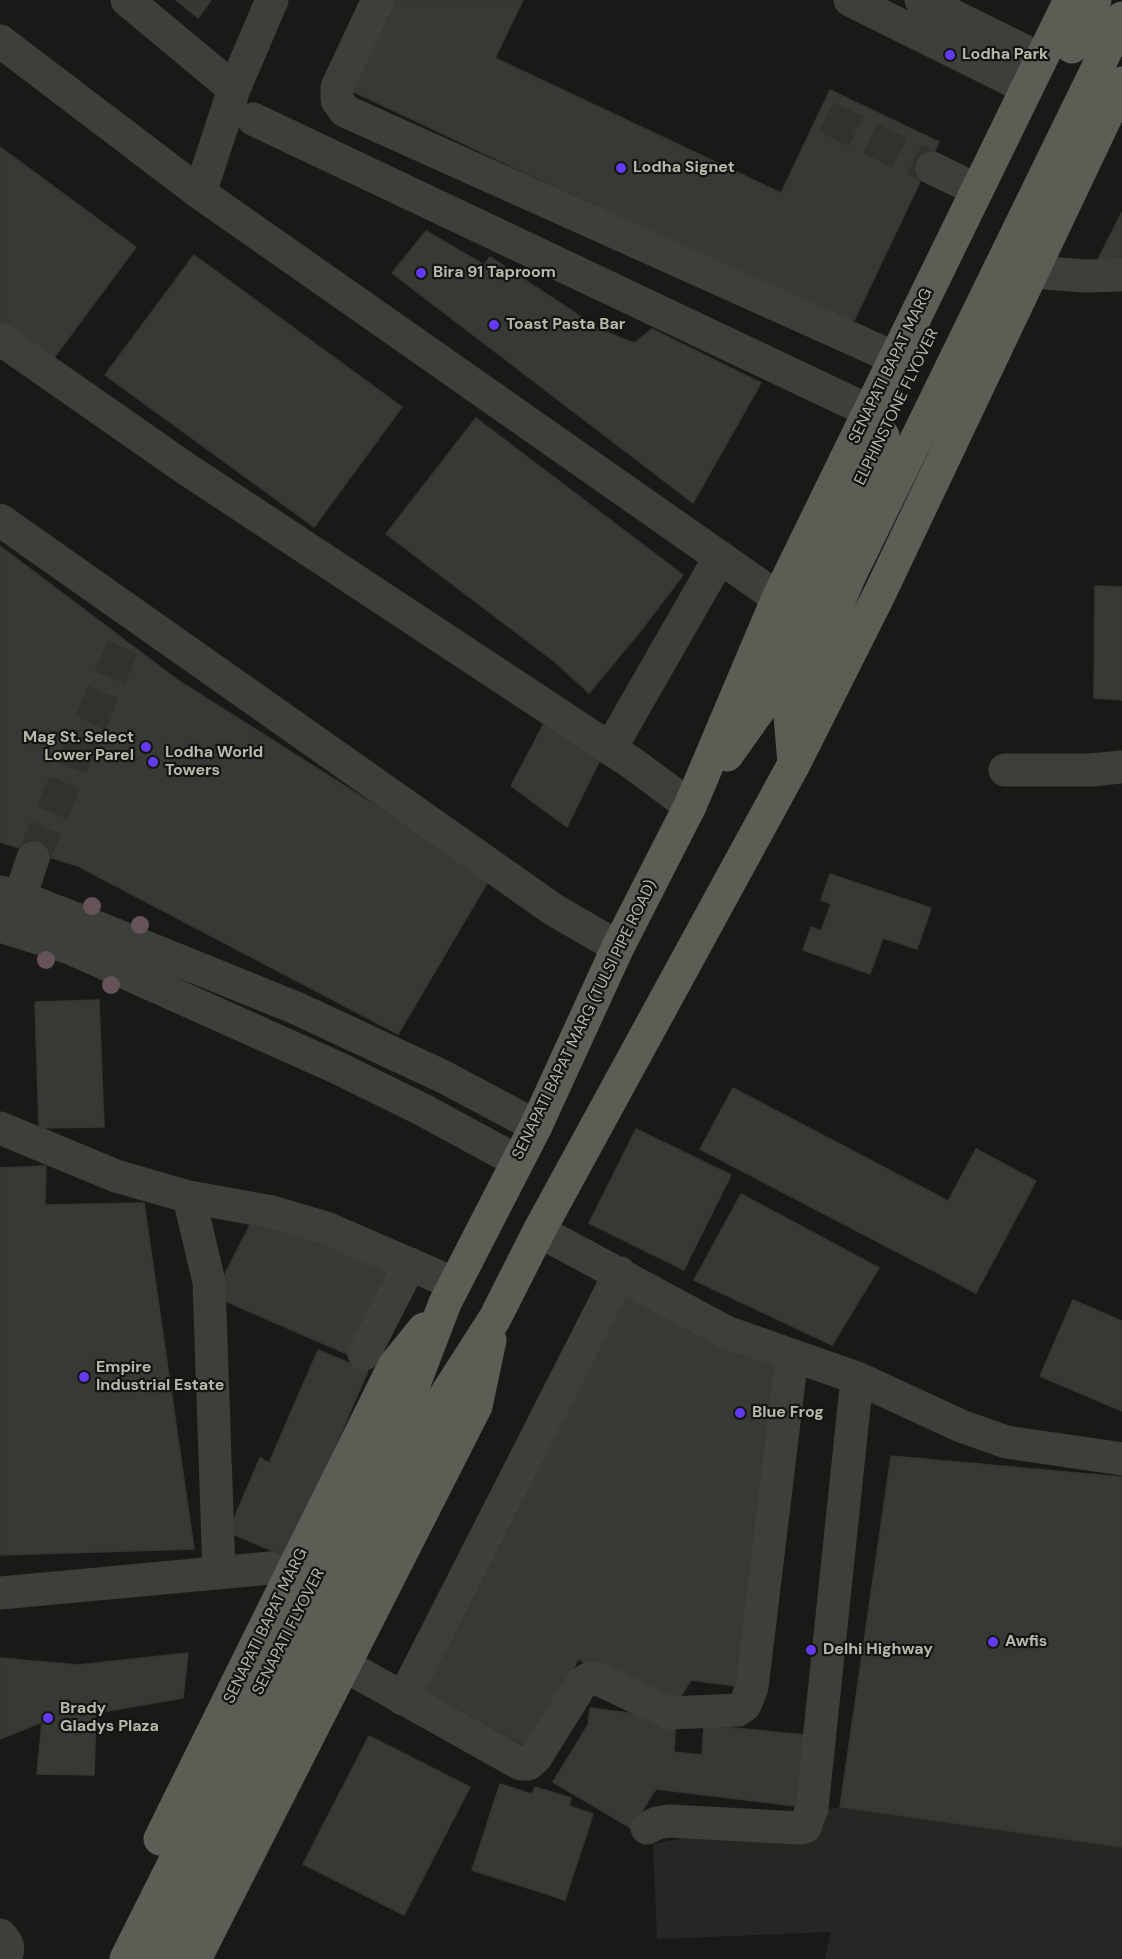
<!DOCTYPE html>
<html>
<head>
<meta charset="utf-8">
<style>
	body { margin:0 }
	canvas { display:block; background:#191a18 }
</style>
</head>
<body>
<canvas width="1122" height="1959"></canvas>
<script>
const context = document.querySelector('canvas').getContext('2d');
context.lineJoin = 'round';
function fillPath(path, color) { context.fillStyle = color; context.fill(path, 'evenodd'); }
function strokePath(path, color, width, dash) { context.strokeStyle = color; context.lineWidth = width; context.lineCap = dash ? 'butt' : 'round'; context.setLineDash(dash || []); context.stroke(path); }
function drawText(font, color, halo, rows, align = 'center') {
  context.font = font + ' "DM Sans",sans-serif'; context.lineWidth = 4.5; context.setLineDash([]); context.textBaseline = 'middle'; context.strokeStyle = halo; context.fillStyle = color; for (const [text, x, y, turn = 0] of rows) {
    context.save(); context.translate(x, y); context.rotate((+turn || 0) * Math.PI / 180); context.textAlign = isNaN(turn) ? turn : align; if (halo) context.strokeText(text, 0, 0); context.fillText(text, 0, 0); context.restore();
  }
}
const built = new Path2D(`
	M891,1456L1122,1477V1959H825L831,1932L657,1939L653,1844L840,1807Z`);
const building = new Path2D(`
	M176,0H211L198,18Z
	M388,0H523L495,58L781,193L830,90L939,142L851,327L346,88Z
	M0,147L136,247L50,363L0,326Z
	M1122,212V262L1093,269Z
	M426,231L484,265L490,257L601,330L634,343L652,329L761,383L693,503L392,273Z
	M194,255L402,407L314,527L105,375Z
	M476,418L683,575L642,629L589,693L555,662L386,534Z
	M0,546L179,681L490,878L398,1034L78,866L0,842Z
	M1095,586L1122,587V700L1094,698Z
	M543,725L602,756L567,827L511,786Z
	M830,874L931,908L917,949L883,938L870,974L803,950L811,927L821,931L831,904L821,900Z
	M99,1000L104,1127L39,1128L35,1002Z
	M733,1088L948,1201L976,1149L1036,1181L976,1293L700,1149Z
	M636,1129L731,1175L684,1270L589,1223Z
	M46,1166L45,1205L144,1203L194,1549L0,1555V1168Z
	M741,1194L879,1268L832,1345L694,1280Z
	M256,1213L398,1271L356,1358L214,1296Z
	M619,1288L782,1357L736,1686L691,1680L672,1710L578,1659L563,1691L527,1747L420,1690Z
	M1073,1300L1122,1321V1411L1040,1376Z
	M318,1350L368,1371L287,1557L228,1532L260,1458L269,1463Z
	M891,1456L1122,1477V1847L840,1807Z
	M188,1653L183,1698L96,1713L94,1775L37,1774L42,1722L0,1739V1658L78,1665Z
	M590,1708L676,1719L674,1752L702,1755L704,1725L805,1735L796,1806L656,1789L631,1828L553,1782L588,1725Z
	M369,1736L470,1787L404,1915L303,1864Z
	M500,1784L532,1794L535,1787L571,1798L569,1806L593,1814L565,1900L472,1870Z`);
const minorTunnel = new Path2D(`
	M826,117L932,168
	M33,858L126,639`);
const minor = new Path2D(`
	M127,0L234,89
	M272,0L234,89L200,193L778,598
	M378,0L337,87V100L345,111L895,358
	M850,0L1027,88
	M921,0L1041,59
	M0,41L200,193
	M253,119L869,411
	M932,168L977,190
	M1032,272L1086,276L1122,275
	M0,339L185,468L632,763L690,806
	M0,520L554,910L618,947
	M610,749L720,557
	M1005,770H1091L1122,767
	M0,892L19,897L81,921L296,1008L444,1077L536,1126
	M13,918L33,858
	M0,926L70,948L340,1069L425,1111L517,1161
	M0,1128L116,1176L189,1197L209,1282L219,1573
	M189,1197L272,1212L326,1228L455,1284
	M539,1231L726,1332L857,1378L961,1426L1006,1442L1122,1459
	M364,1354L410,1264
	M0,1593L270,1568L290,1577
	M344,1665L521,1764H528L536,1757L582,1683L590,1678L598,1679L670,1713L738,1710L745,1705L752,1687L792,1356
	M403,1699L620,1273
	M647,1828L657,1823L669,1821L800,1828L805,1827L812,1808L857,1378
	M0,1935C8,1943 10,1948 5,1958L3,1959`);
const major = new Path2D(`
	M1072,47L1095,0
	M727,755L766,700L829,546L883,436
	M794,763L790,716L850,575L1122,18
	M160,1839L394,1366L424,1329
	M126,1959L414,1384L445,1303L536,1126L618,947L690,806L778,598L1070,0
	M160,1959L445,1396L495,1318L539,1231L794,764L879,595L1122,83
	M195,1959L476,1406L490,1340`);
const trees = [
	[92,906],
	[140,925],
	[46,960],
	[111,985]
];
const markers = [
	[950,55,6,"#643af0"],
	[621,168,6,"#643af0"],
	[421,273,6,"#643af0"],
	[494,325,6,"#643af0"],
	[146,747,6,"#643af0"],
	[153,762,6,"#643af0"],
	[84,1377,6,"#643af0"],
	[740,1413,6,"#643af0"],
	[993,1642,6,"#643af0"],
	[811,1650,6,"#643af0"],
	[48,1718,6,"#643af0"]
];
const poiNames = [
	["Lodha Park",962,55],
	["Lodha Signet",633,168],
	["Bira 91 Taproom",433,273],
	["Toast Pasta Bar",506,325],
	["Mag St. Select",134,738,"right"],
	["Lower Parel",134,756,"right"],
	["Lodha World",165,753],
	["Towers",165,771],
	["Empire",96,1368],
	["Industrial Estate",96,1386],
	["Blue Frog",752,1413],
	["Awfis",1005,1642],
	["Delhi Highway",823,1650],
	["Brady",60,1709],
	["Gladys Plaza",60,1727]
];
const streetNames = [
	["SENAPATI BAPAT MARG",891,366,-64],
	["ELPHINSTONE FLYOVER",897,407,-64],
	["SENAPATI BAPAT MARG (TULSI PIPE ROAD)",585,1020,-64],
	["SENAPATI BAPAT MARG",266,1626,-64],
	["SENAPATI FLYOVER",289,1632,-63]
];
fillPath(built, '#252724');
fillPath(building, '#373935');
strokePath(building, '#343632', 1.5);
strokePath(minorTunnel, '#31322e', 33, [33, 16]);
strokePath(minor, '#3d3f39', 33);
strokePath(major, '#5b5e55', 33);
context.fillStyle = '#655359';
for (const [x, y] of trees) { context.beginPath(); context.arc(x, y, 9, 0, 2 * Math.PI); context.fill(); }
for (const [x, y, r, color] of markers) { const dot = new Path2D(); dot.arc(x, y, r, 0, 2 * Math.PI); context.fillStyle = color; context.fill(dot); strokePath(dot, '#141513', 2); }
drawText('bold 16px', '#b6baaa', '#141513', poiNames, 'left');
drawText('16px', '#b6baaa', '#141513', streetNames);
</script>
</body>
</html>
